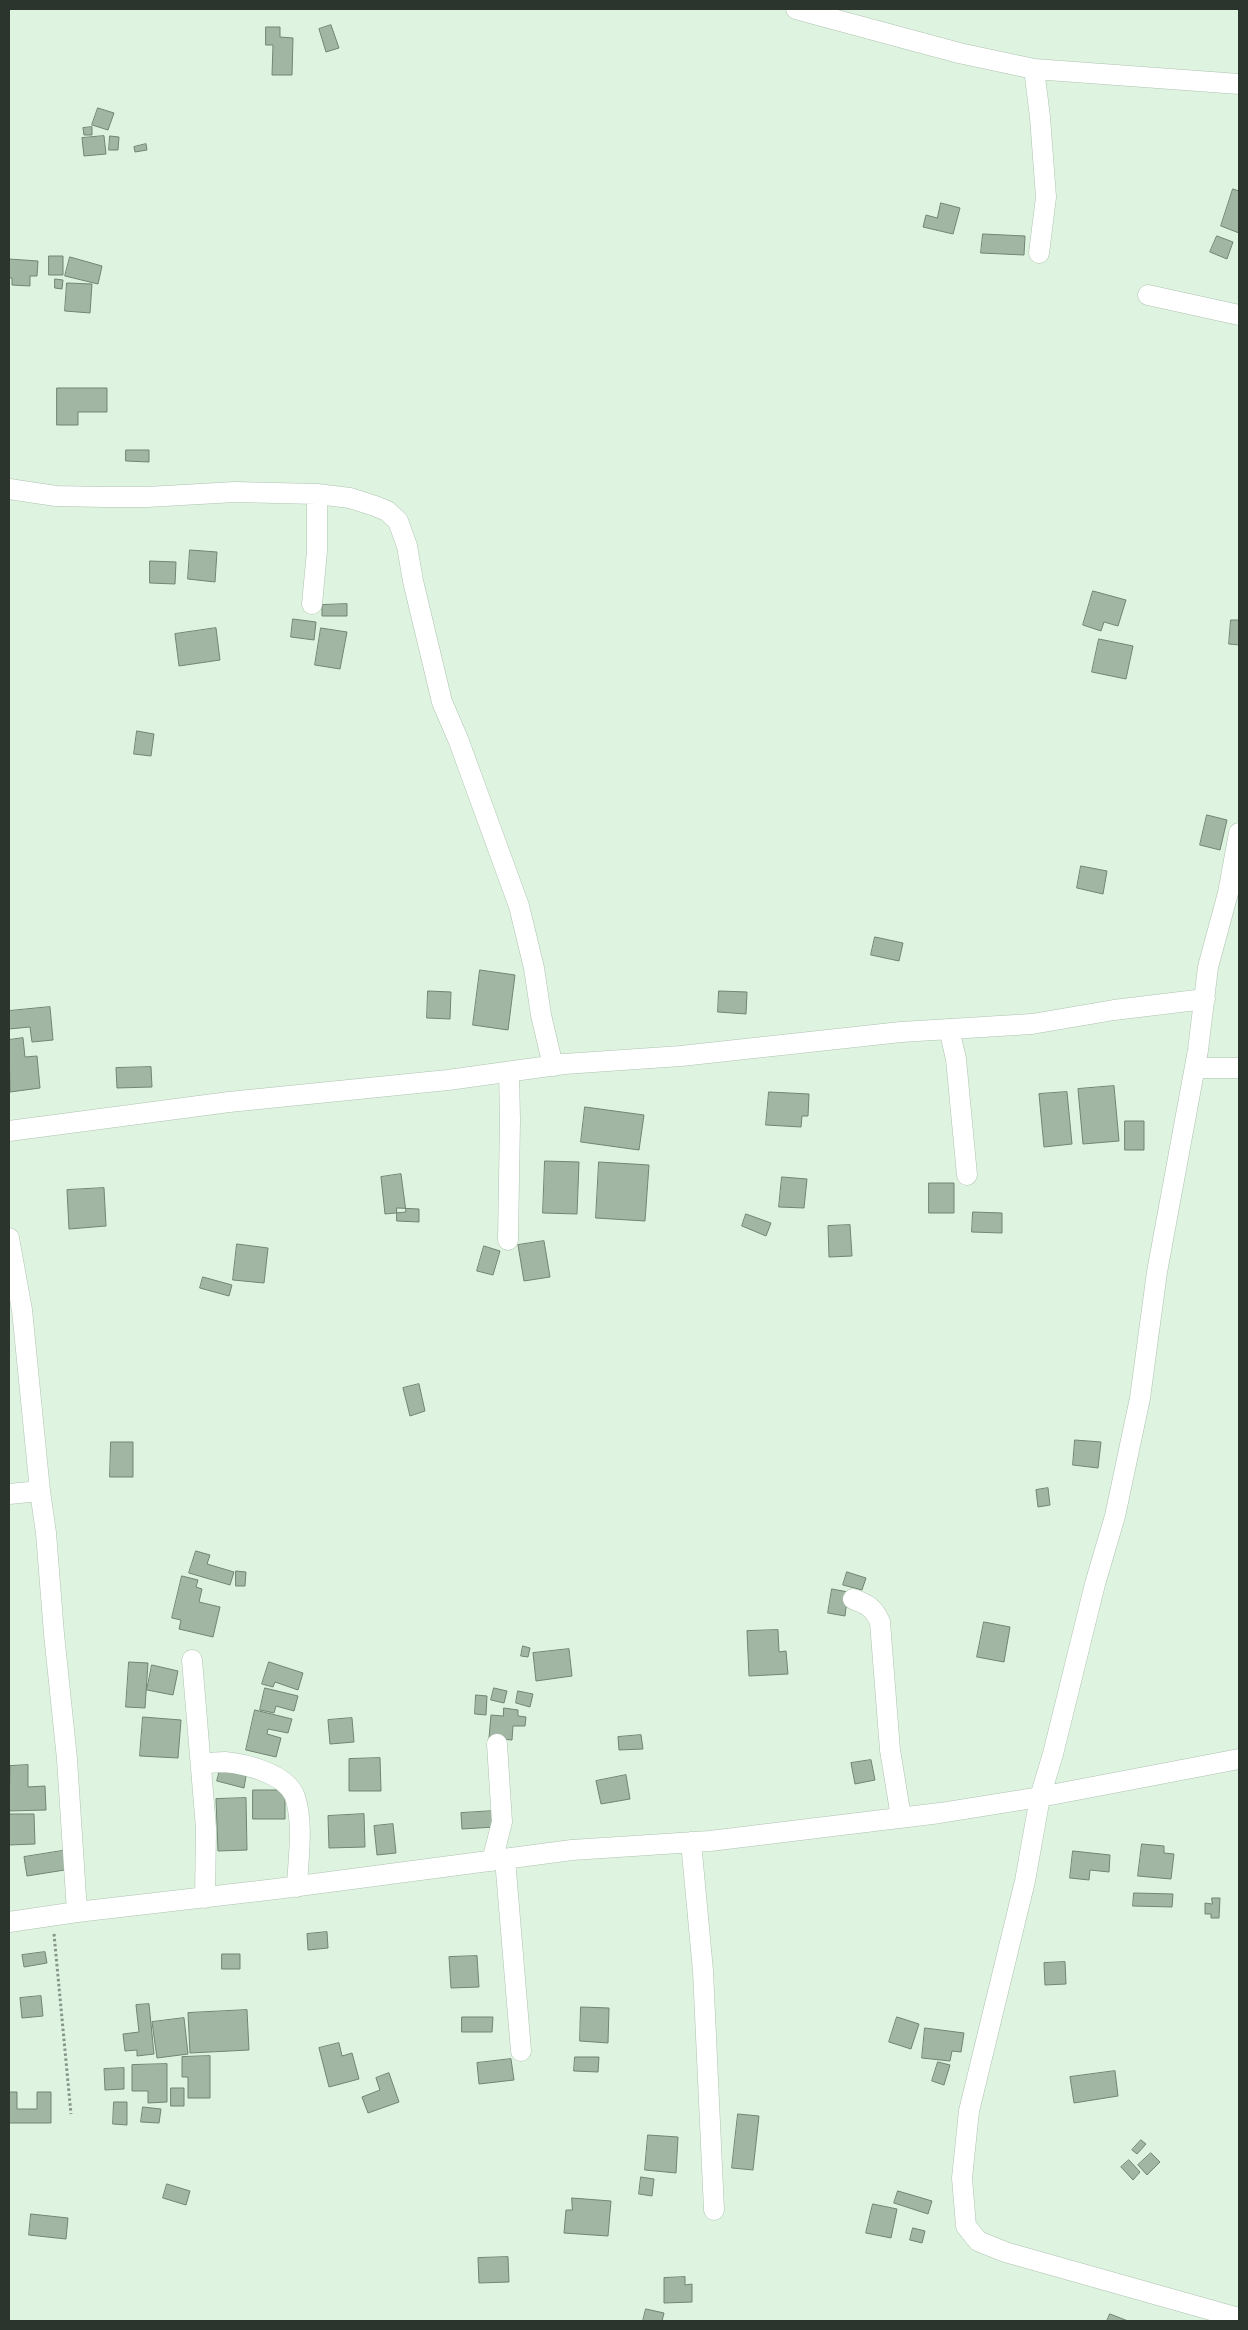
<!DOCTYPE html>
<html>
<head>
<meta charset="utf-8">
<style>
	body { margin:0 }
	#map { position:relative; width:1248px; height:2330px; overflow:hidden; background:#def3e0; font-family:"Fira Sans Condensed",sans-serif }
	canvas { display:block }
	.frame { position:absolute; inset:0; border:10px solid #2c352d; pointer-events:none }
</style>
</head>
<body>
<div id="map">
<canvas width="1248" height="2330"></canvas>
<div class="frame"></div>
</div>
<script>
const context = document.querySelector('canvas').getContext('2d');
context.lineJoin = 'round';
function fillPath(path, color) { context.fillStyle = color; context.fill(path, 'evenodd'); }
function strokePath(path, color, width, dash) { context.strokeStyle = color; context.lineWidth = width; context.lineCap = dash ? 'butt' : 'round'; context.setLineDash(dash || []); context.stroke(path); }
const building = new Path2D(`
	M331,25L339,48L326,52L319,29Z
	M266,27H280V37L293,38L292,75H272L273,45H266Z
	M98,108L114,113L108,130L92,125Z
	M92,127V135H84L83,128Z
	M104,136L106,154L84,156L82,138Z
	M110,136L119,137L118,150H109Z
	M146,144L147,150L135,152L134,147Z
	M1233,189L1239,191V233L1221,226Z
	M941,203L960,208L953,234L923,227L926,215L937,218Z
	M983,234L1025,236L1024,255L981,253Z
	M1217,236L1233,242L1227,259L1210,252Z
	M49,256H63V275H49Z
	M70,257L102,266L98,284L65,276Z
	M9,259L38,261L37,276H30V286L12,285V278H9Z
	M55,279L63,280L62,289L55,288Z
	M67,283L92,284L90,313L65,311Z
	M57,388H107V412H78V425H57Z
	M126,450H149V462L126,461Z
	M190,550L217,552L215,582L188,579Z
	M150,561L176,562L175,584L150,583Z
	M1093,591L1126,600L1118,626L1104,622L1101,631L1083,625Z
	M347,604V616H322V605Z
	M293,619L316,622L314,640L291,637Z
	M1231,620H1239V645L1229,644Z
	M216,628L220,660L179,666L175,634Z
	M321,628L347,632L340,669L315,665Z
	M1099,639L1133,646L1126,679L1092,672Z
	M137,731L154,734L151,756L134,754Z
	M1207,815L1227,820L1220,850L1200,845Z
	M1081,866L1107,871L1103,894L1077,888Z
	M875,937L903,943L899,961L871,955Z
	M480,970L515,975L508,1030L473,1025Z
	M428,991L451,992L450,1019L427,1018Z
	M719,991L747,992L746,1014L718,1012Z
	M50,1007L53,1040L32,1042L30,1027L9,1029V1011Z
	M23,1038L25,1057L37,1056L40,1088L10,1092L9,1040Z
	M151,1067L152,1087L117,1088L116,1068Z
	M1114,1086L1119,1141L1083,1144L1078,1089Z
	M769,1092L809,1094L808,1116H802L801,1127L766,1125Z
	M1067,1092L1072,1144L1044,1147L1039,1094Z
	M585,1107L644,1115L639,1150L581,1142Z
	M1125,1121H1144V1150H1125Z
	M545,1161L579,1162L577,1214L543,1213Z
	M599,1162L649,1165L645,1221L596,1218Z
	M401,1174L406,1212L385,1214L381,1177Z
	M782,1177L807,1179L804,1208L779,1207Z
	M929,1183H954V1213H929Z
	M104,1188L106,1226L69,1229L67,1190Z
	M397,1208L419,1209V1222L397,1221Z
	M973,1212L1002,1213V1233L972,1232Z
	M746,1214L771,1223L766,1236L742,1226Z
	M850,1225L852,1256L829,1257L828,1226Z
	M544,1241L550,1277L524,1281L518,1245Z
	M237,1244L268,1248L264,1283L233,1280Z
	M484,1246L500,1251L493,1275L477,1271Z
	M203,1277L232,1285L229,1296L200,1288Z
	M419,1384L425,1411L410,1416L403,1388Z
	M1075,1440L1101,1442L1098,1468L1073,1465Z
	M111,1442H133V1477H110Z
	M1048,1488L1050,1505L1038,1507L1036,1490Z
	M196,1551L210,1555L207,1564L234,1572L230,1585L189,1573Z
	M236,1571L246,1572L245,1586H236Z
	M847,1572L866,1578L862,1590L843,1585Z
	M182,1576L198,1580L196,1587L202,1589L199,1602L220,1607L213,1637L179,1629L181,1620L172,1618Z
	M832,1589L848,1592L845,1616L828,1613Z
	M984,1622L1010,1627L1004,1662L977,1657Z
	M778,1630L779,1652L786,1651L788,1674L749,1676L747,1631Z
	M523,1646L530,1648L528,1657L521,1656Z
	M569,1649L572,1676L536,1681L533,1653Z
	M129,1662L148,1663L145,1708L126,1707Z
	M269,1662L303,1673L298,1690L275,1682L273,1687L262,1684Z
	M152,1665L178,1671L173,1695L147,1690Z
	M265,1688L298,1696L294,1711L276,1706L274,1713L260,1710Z
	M494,1688L507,1691L504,1703L491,1700Z
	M518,1691L533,1694L530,1707L516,1703Z
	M476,1695L487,1696L486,1715L475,1714Z
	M504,1708L518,1710V1716L526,1717L525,1726H513L512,1740L489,1738L491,1715L503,1716Z
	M255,1710L292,1719L288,1733L268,1729L267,1734L281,1738L276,1757L246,1750Z
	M143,1717L181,1720L178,1758L140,1756Z
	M352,1718L354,1742L330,1744L328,1720Z
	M641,1735L643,1749L619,1750L618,1737Z
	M380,1758L381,1791H349V1759Z
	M871,1760L875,1780L855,1784L851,1763Z
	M28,1765V1787L45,1786L46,1810L9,1811L10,1766Z
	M220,1770L246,1776L244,1788L217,1781Z
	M626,1775L630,1799L601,1804L596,1781Z
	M253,1790H285V1819H253Z
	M246,1798L247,1850L218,1851L216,1799Z
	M494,1811L495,1827L462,1829L461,1813Z
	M9,1814H34L35,1844L9,1845Z
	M364,1814L365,1847L329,1848L328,1816Z
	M393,1824L396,1853L377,1855L374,1826Z
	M1142,1844L1164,1846V1853L1174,1854L1171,1879L1138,1876Z
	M68,1850L71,1869L27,1876L24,1857Z
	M1073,1851L1110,1855L1109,1872L1090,1870L1089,1880L1070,1878Z
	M1134,1893L1173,1894L1172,1907L1133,1906Z
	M1212,1898H1220L1219,1918H1211V1914H1205V1903L1212,1904Z
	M327,1932L328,1948L308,1950L307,1934Z
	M45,1952L47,1963L24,1967L22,1955Z
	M222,1954H240V1969H222Z
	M477,1956L479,1987L451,1988L449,1957Z
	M1065,1962L1066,1984L1045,1985L1044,1963Z
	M41,1996L43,2016L22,2018L20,1998Z
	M149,2004L154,2054L137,2056V2050L125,2051L123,2034L139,2032L136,2005Z
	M581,2007L609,2008L608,2043L580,2041Z
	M247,2010L249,2050L190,2053L188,2013Z
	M462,2017H493L492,2032H462Z
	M897,2017L919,2024L911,2049L889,2042Z
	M184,2018L188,2054L157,2058L152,2022Z
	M925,2028L964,2033L961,2052L952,2051L950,2061L922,2058Z
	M339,2043L342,2056L352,2053L359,2079L329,2087L319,2048Z
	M210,2056V2098H188V2077H182V2057Z
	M575,2057H599L598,2072L574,2071Z
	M511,2059L514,2080L479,2084L477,2063Z
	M938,2062L950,2065L944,2085L932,2081Z
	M167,2064V2102L148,2103V2091H132V2065Z
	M124,2068V2089L105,2090L104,2069Z
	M1115,2071L1118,2096L1074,2103L1070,2077Z
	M389,2073L399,2102L368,2113L362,2097L380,2090L376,2078Z
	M171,2088H184V2106H171Z
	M9,2092H17V2109H37V2092H51V2123H9Z
	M114,2102H127V2125L113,2124Z
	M143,2107L161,2109L159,2123L141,2122Z
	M738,2114L759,2116L753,2170L732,2168Z
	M648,2135L678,2137L676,2173L645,2170Z
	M1141,2140L1146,2144L1137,2154L1132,2150Z
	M1151,2153L1160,2162L1147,2175L1138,2165Z
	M1129,2160L1140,2172L1133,2180L1121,2167Z
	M641,2177L654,2179L652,2196L639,2194Z
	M167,2184L190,2191L186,2205L163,2198Z
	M898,2191L932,2201L928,2214L894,2203Z
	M572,2198L611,2201L608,2236L564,2233L566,2210H572Z
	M873,2204L897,2209L891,2238L866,2233Z
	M31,2214L68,2218L66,2239L29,2235Z
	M913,2228L925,2231L922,2243L910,2240Z
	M508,2257L509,2282L479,2283L478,2258Z
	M685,2277V2285L692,2284V2302L664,2303V2278Z
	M646,2309L664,2313L662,2321H643Z
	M1110,2314L1128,2321H1107Z`);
const path = new Path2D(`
	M54,1934L71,2114`);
const street = new Path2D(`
	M796,9L959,53L1034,69L1239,84
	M1034,69L1040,117L1046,197L1039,253
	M1148,295L1239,315
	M9,489L56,496L104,497H147L235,492L317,494L350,498L375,506L387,511L398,521L407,546L413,581L442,702L458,739L519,906L534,968L541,1015L553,1066
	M312,604L317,551V494
	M1239,833L1228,893L1208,967L1198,1050L1157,1272L1140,1398L1115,1516L1095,1584L1053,1754L1040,1797L1025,1881L969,2111L962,2178L966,2226L978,2241L1005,2252L1239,2318
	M949,1029L956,1059L967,1175
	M1195,1068H1239
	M9,1131L229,1102L448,1080L564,1064L681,1056L901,1032L1032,1024L1114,1010L1205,999
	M9,1238L22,1310L40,1491L46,1533L54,1634L67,1759L77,1912
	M508,1240L510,1120L509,1072
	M9,1494L40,1491
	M853,1599C867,1604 874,1608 880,1622L890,1750L901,1817
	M192,1660L206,1828L205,1898
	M201,1764C209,1763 217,1762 225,1762C246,1764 287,1774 295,1797C304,1824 298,1859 297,1887
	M691,1842L703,1971L714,2210
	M505,1859L521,2051
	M492,1861L502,1822L497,1744
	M9,1922L77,1912L276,1889L572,1850L710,1841L940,1813L1040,1797L1239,1759`);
fillPath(building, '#a2b6a4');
strokePath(building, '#728573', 1);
strokePath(street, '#aec3b0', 21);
strokePath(path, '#869588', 3, [2.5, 2.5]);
strokePath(street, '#fff', 20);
</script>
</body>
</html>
